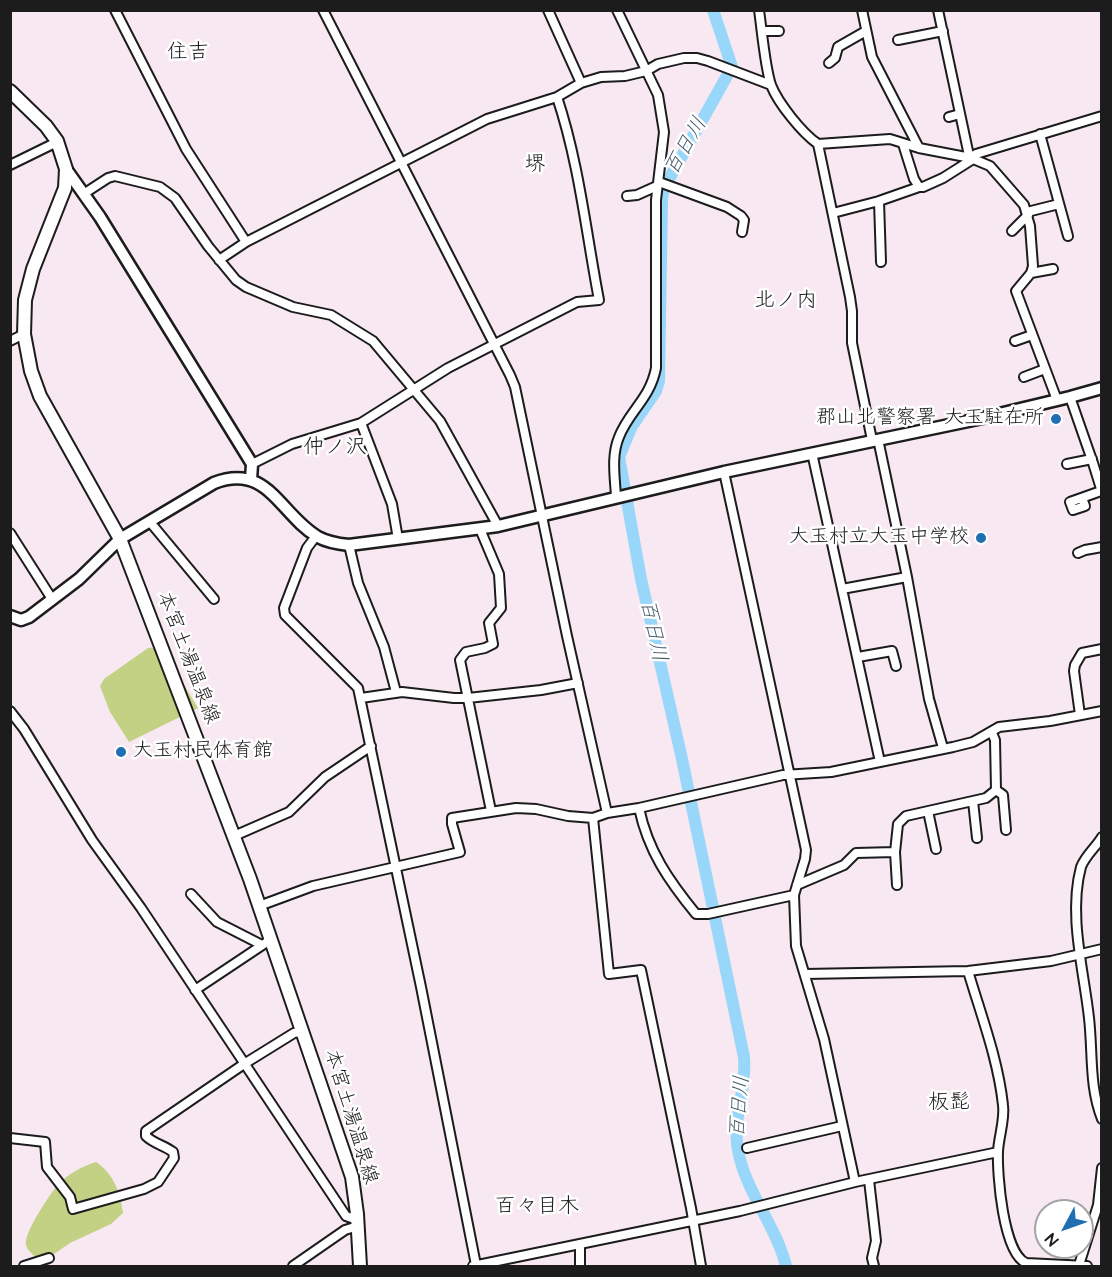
<!DOCTYPE html>
<html>
<head>
<meta charset="utf-8">
<style>
	body { margin:0 }
	#map { position:relative; width:1112px; height:1277px; overflow:hidden; background:#f7e8f1; font-family:"Architects Daughter",sans-serif }
	canvas { display:block }
	.frame { position:absolute; inset:0; border:12px solid #1c1c1c; pointer-events:none }
	.north { position:absolute; left:1034px; top:1199px; width:60px; height:60px; box-sizing:border-box; background:#fff; border:2px solid #a4a4a4; border-radius:50%; rotate:229deg; font-size:16px; font-weight:700; line-height:24px; text-align:center; color:#1c1c1c }
	.north::after { content:''; display:block; margin:auto; width:21px; height:27px; background:#1f6fb2; clip-path:polygon(50% 0,100% 100%,50% 72%,0 100%) }
</style>
</head>
<body>
<div id="map">
<canvas width="1112" height="1277"></canvas>
<div class="frame"></div>
<div class="north">N</div>
</div>
<script>
const context = document.querySelector('canvas').getContext('2d');
context.lineJoin = 'round';
function fillPath(path, color) { context.fillStyle = color; context.fill(path, 'evenodd'); }
function strokePath(path, color, width, dash) { context.strokeStyle = color; context.lineWidth = width; context.lineCap = dash ? 'butt' : 'round'; context.setLineDash(dash || []); context.stroke(path); }
function drawText(font, color, halo, rows, align = 'center') {
  context.font = font + ' "Architects Daughter","Klee One",sans-serif'; context.lineWidth = 5; context.setLineDash([]); context.textBaseline = 'middle'; context.strokeStyle = halo; context.fillStyle = color; for (const [text, x, y, turn = 0] of rows) {
    context.save(); context.translate(x, y); context.rotate((+turn || 0) * Math.PI / 180); context.textAlign = isNaN(turn) ? turn : align; if (halo) context.strokeText(text, 0, 0); context.fillText(text, 0, 0); context.restore();
  }
}
const green = new Path2D(`
	M161,647L198,708L129,742L110,712L100,686L104,679L148,648Z
	M96,1162C114,1174 120,1192 123,1213L111,1224L70,1243L54,1254L45,1257L34,1256C31,1253 27,1249 26,1245C23,1234 49,1196 56,1187C66,1175 82,1166 96,1162Z`);
const river = new Path2D(`
	M713,10L732,67L664,188L662,198L659,381L656,391L632,426L619,457L641,579L682,759L744,1057C747,1090 732,1118 738,1150C745,1191 776,1225 786,1266`);
const street = new Path2D(`
	M115,10L186,149L246,242
	M323,10L510,375L515,387L567,636L607,813
	M548,10L581,83
	M759,10C762,31 765,67 771,85C778,103 802,133 818,144L890,139L919,148L971,158L990,166L1024,205L1030,226L1033,266L1031,273L1016,291L1057,400
	M862,10L872,57L919,148
	M938,10L968,151L971,158
	M762,31H779
	M898,40L943,31
	M829,63L835,58L838,47L866,31
	M949,117L960,114
	M1040,134L1068,236
	M818,144L850,297L852,311V343L872,440
	M903,144L914,179L919,187H923L943,178L973,159
	M971,158L976,154L1102,116
	M10,165L57,142
	M659,182L727,207L741,216L744,220L742,232
	M85,193L108,178L115,176L160,187L175,198L208,246L236,280L246,287L293,307L331,315L373,341L440,421L498,526
	M627,196L637,195L657,186
	M879,201L881,262
	M1027,212L1059,204
	M833,213L879,201L919,187
	M1012,231L1028,215
	M219,260L246,242L487,119L557,97L581,83L601,77L625,76L646,71L658,64L684,58H697L708,61L771,85
	M1031,273L1053,269
	M10,341L24,334
	M1015,341L1032,335
	M1024,377L1045,369
	M1070,397L1093,463L1102,492
	M361,423L392,504L398,539
	M878,439L907,577L929,699L943,748
	M812,453L842,589L907,577
	M252,464L292,444L361,423L448,368L577,302L599,300C586,232 579,163 557,97
	M1067,464L1092,459
	M724,472L806,850L805,859L794,895L796,946L824,1039L855,1182
	M616,497C615,477 611,456 619,437C629,411 650,399 656,368V200L664,132L658,95L617,10
	M1082,498L1085,506L1073,510L1070,502L1101,491
	M150,522L214,599
	M480,529L499,574L501,608L489,623L493,644L485,648L466,652L460,660L491,811
	M10,533L52,599
	M316,536L307,548L284,608L285,615L358,688L421,987L476,1265
	M349,545L358,583L384,647L396,692
	M1078,553L1085,550L1102,547
	M842,589L880,762
	M858,657L892,651L896,666
	M361,698L402,692L454,698H468L541,690L578,683
	M10,711L24,729L92,840L141,908L346,1216L357,1220
	M1080,715L1074,671L1075,665L1082,653L1102,649
	M996,790L1003,795L1006,830
	M973,801L977,838
	M639,808C648,851 669,881 696,914H708L794,895
	M928,811L936,849
	M593,818L609,974L641,970L691,1208L701,1266
	M234,836L289,812L325,777L371,746
	M1102,837C1096,847 1085,856 1081,867C1068,915 1084,971 1089,1018C1093,1053 1089,1086 1102,1119
	M895,852L897,885
	M797,885L844,865L856,853L895,852L898,824L906,816L986,798L996,790L995,740L992,733
	M191,894L217,922L262,945
	M259,906L313,886L460,852L452,824V818L516,808L536,809L568,816L593,818L607,813L639,808L783,775L831,772L953,747L973,742L999,727L1050,721L1102,711
	M968,971C981,1015 998,1059 1003,1105C1005,1119 999,1136 998,1151C997,1174 1003,1253 1026,1263L1087,1266
	M805,974L968,971L1051,961L1102,949
	M195,990L267,942L272,941
	M10,1138L45,1142L47,1167L70,1197L73,1209L144,1189L158,1182L174,1158L173,1152C164,1145 154,1144 146,1136V1131L244,1064L294,1033L303,1031
	M747,1148L842,1126
	M869,1180L876,1241L872,1258L874,1266
	M1079,1265L1098,1205L1102,1168
	M24,1266L49,1258
	M293,1266L345,1230L358,1226
	M473,1266L740,1211L855,1182L998,1152
	M580,1266V1246`);
const secondary = new Path2D(`
	M66,169L100,217L252,464L251,480
	M10,616L21,620L29,617L79,579L120,539L214,483C268,462 280,515 318,537C327,542 339,544 349,545L498,526L724,472L978,419L1070,397L1102,388`);
const primary = new Path2D(`
	M10,91L46,126L57,141L66,169L65,188L33,269L25,300L24,334L31,371L40,396L120,539L250,879L352,1177L357,1214L360,1266`);
const markers = [
	[1056,419,6,"#1f6fb2"],
	[981,538,6,"#1f6fb2"],
	[121,752,6,"#1f6fb2"]
];
const poiNames = [
	["郡山北警察署 大玉駐在所",1044,419],
	["大玉村立大玉中学校",969,538],
	["大玉村民体育館",133,752,"left"]
];
const streetNames = [
	["本宮土湯温泉線",187,658,69],
	["本宮土湯温泉線",350,1117,73]
];
const neighbourhoodNames = [
	["住吉",188,54],
	["堺",535,166],
	["北ノ内",786,302],
	["仲ノ沢",335,449],
	["板髭",949,1104],
	["百々目木",537,1208]
];
const waterNames = [
	["百日川",687,147,-60],
	["百日川",652,631,78],
	["百日川",741,1107,-85]
];
fillPath(green, '#c3d185');
strokePath(river, '#98d6fa', 12);
strokePath(street, '#1c1c1c', 12);
strokePath(secondary, '#1c1c1c', 15);
strokePath(primary, '#1c1c1c', 16);
strokePath(street, '#fff', 8);
strokePath(secondary, '#fff', 10);
strokePath(primary, '#fff', 12);
for (const [x, y, r, color] of markers) { const dot = new Path2D(); dot.arc(x, y, r, 0, 2 * Math.PI); context.fillStyle = color; context.fill(dot); strokePath(dot, '#fff', 2); }
drawText('20px', '#1c1c1c', '#fff', poiNames, 'right');
drawText('20px', '#1c1c1c', '#fff', streetNames);
drawText('21px', '#1c1c1c', '#fff', neighbourhoodNames);
drawText('italic 21px', '#475d6a', '#fff', waterNames);
</script>
</body>
</html>
